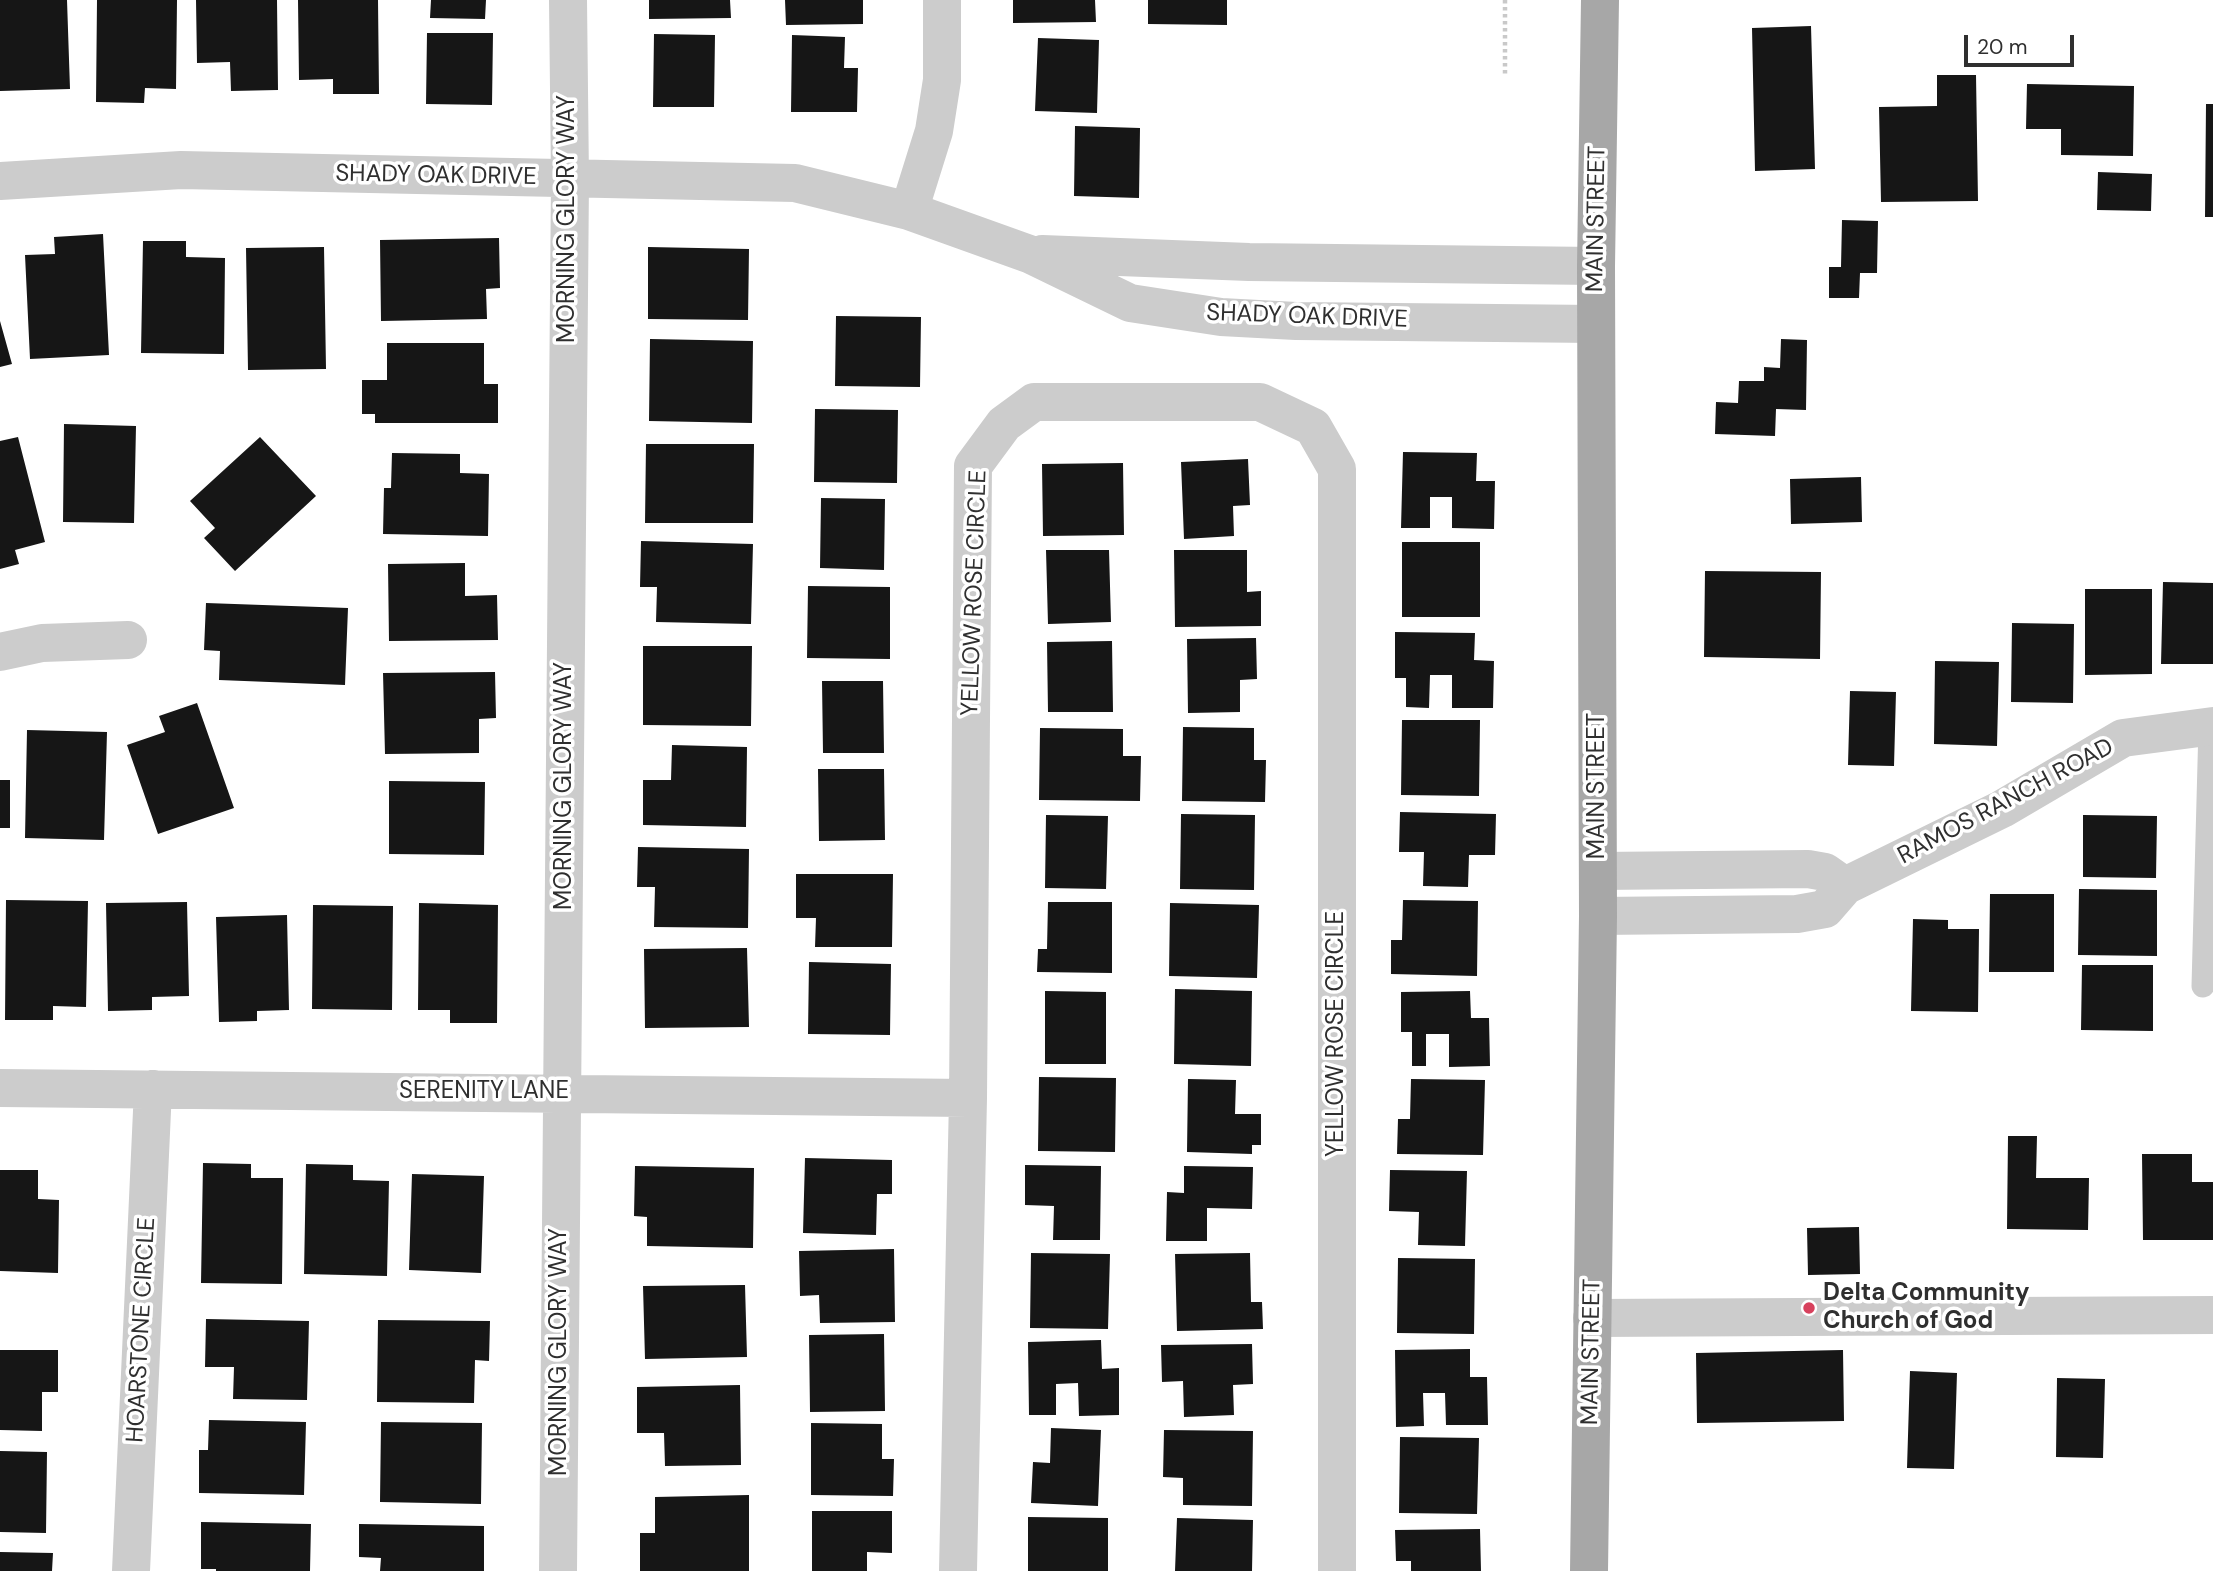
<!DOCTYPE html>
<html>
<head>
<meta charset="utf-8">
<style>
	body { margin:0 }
	#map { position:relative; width:2213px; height:1571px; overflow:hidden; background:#fff; font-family:"DM Sans",sans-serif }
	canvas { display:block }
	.scale { position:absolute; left:1964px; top:35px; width:110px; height:32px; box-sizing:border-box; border:4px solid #2f2f2f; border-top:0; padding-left:9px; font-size:21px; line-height:24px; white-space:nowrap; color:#2f2f2f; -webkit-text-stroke:5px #fff; paint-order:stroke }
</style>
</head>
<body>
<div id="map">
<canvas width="2213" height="1571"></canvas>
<div class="scale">20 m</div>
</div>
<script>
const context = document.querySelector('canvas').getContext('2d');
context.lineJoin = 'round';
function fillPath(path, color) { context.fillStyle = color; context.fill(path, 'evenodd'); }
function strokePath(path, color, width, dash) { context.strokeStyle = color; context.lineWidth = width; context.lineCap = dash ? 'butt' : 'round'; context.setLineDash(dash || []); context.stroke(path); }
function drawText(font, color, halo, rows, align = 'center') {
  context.font = font + ' "DM Sans",sans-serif'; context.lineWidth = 7; context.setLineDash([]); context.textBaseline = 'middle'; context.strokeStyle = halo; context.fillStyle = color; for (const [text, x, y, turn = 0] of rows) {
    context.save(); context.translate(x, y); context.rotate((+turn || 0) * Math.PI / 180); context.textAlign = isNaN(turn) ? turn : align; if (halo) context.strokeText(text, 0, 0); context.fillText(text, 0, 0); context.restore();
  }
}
const building = new Path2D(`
	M0,0H67L70,89L0,91Z
	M97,0H177L176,89L145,88L144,103L96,102Z
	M196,0H277L278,90L231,91L230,62L197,63Z
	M298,0H378L379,94H333V79L299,80Z
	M431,0H486L485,19L430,18Z
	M649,0H730L731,18L649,19Z
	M785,0H863V24L786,25Z
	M1013,0H1095L1096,22L1013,23Z
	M1148,0H1227V25L1148,24Z
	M1811,26L1815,169L1755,171L1752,28Z
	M427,33H493L492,105L426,104Z
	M654,34L715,35L714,107H653Z
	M792,35L845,37L844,68H858L857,112H791Z
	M1038,38L1099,40L1097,113L1035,111Z
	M1937,75H1976L1978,201L1881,202L1879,107L1937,106Z
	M2027,84L2134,86L2133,156L2061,155V129H2026Z
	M2206,104H2213V217H2205Z
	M1075,126L1140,128L1139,198L1074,196Z
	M2098,172L2152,174L2151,211L2097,210Z
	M1842,220L1878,221L1877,273H1860L1859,298H1829V267H1841Z
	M103,234L109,355L30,359L25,255L55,254L54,237Z
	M499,238L500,288L486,289L487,319L381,321L380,240Z
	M143,241H186V257L225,258L224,354L141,353Z
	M324,247L326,369L248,370L246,248Z
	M648,247L749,249L748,320L648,319Z
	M836,316L921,317L920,387L835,386Z
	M0,321L12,364L0,367Z
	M650,339L753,341L752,423L649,421Z
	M1781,339L1807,340L1806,410L1776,409L1775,436L1715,434L1716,402L1738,403L1739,381H1764V367L1780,368Z
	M387,343H484V384H498V423H375V414H362V380H387Z
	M815,409L898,410L897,483L814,482Z
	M64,424L136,426L134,523L63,522Z
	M18,437L45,542L15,550L19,564L0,569V441Z
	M260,437L316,496L235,571L204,538L215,528L190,501Z
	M646,444H754L753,523H645Z
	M1403,452L1477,453L1476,481H1495L1494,529L1452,528V497H1430V528H1401Z
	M392,453L460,454V473L489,474L488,536L383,534L384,488H391Z
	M1248,459L1250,505L1233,506L1234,536L1184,539L1181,462Z
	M1123,463L1124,535L1043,536L1042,464Z
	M1861,477L1862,522L1791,524L1790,479Z
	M821,498L885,499L884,570L820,568Z
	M641,541L753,544L751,624L656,622L657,587H640Z
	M1402,542H1480V617H1402Z
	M1046,550H1109L1111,622L1048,624Z
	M1174,550H1247V592L1261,591V626L1175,627Z
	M465,563V596L497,595L498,640L389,641L388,564Z
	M1705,571L1821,572L1820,659L1704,657Z
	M2163,582L2213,583V664H2161Z
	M808,586L890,587V659L807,658Z
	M2085,589H2152V674L2085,675Z
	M206,603L348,608L345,685L219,680L220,651L204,650Z
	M2012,623L2074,624L2073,703L2011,702Z
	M1395,632L1475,633L1474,660L1494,661L1493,708H1452V675H1430L1429,708L1406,707V678H1395Z
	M1256,638L1257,679L1240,680V712L1188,713L1187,639Z
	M1112,641L1113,712H1048L1047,642Z
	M643,646H752L751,726L643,725Z
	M1935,661L1999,662L1997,746L1934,744Z
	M495,672L496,718L479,719V753L385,754L383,673Z
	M822,681H883L884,753H823Z
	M1850,691L1896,692L1894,766L1848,765Z
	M197,703L234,808L158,834L127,745L165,732L159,716Z
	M1402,720H1480L1479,796L1401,795Z
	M1183,727L1254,728V760H1266L1265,802L1182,801Z
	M1040,728L1123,729V756H1141L1140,801L1039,800Z
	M27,730L107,732L104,840L25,838Z
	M672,745L747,747L746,827L643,825V780H671Z
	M818,769H884L885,840L819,841Z
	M0,780H10V828H0Z
	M389,781L485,782L484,855L389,854Z
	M1400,812L1496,814L1495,855H1469L1468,887L1423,886L1424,852H1399Z
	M1181,814L1255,815L1254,890L1180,889Z
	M1046,815L1108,816L1106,889L1045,888Z
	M2083,815L2157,816L2156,878L2083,877Z
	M638,847L749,849L748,928L654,927L655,887H637Z
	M796,874H893L892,947H815L816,918H796Z
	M2079,889L2157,890V956L2078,955Z
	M1990,894H2054V972H1989Z
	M6,900L88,901L86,1007L53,1006V1020H5Z
	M1403,900L1478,901L1477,976L1391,974V940H1402Z
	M187,902L189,996L152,997V1010L108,1011L106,903Z
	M1048,902H1112V973L1037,972L1038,949H1047Z
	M419,903L498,905L497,1023H450V1010H418Z
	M1170,903L1259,905L1257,978L1169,976Z
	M313,905L393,906L392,1010L312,1009Z
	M287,915L289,1010L257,1011V1021L219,1022L216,917Z
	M1913,919L1948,920V929H1979L1978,1012L1911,1011Z
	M747,948L749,1027L645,1028L644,949Z
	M809,962L891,964L890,1035L808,1034Z
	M2082,965H2153V1031L2081,1030Z
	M1175,989L1252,991L1251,1066L1174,1064Z
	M1045,991L1106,992V1064H1045Z
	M1470,991L1471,1018H1489L1490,1066L1449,1067V1034H1426V1066H1412V1032H1401V992Z
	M1039,1077L1116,1078L1115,1152L1038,1151Z
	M1188,1079L1236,1080L1235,1114H1261V1145H1252V1154L1187,1152Z
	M1411,1079L1485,1080L1483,1155L1397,1154L1398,1119H1410Z
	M2008,1136H2037L2036,1178H2089L2088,1230L2007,1229Z
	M2142,1154H2192V1182H2213V1240H2143Z
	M805,1158L892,1160V1194H877L876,1235L803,1233Z
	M203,1163L251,1164V1178H283L282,1284L201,1283Z
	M306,1164L353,1165V1180L389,1181L387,1276L304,1274Z
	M1025,1165L1101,1166L1100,1240H1053L1054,1206L1025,1205Z
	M635,1166L754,1168L753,1248L647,1246V1217L634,1216Z
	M1184,1166L1253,1167L1252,1209L1207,1208V1241H1166L1167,1192L1184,1193Z
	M0,1170H38V1199L59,1200L58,1273L0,1271Z
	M1390,1170L1467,1171L1465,1246L1418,1245L1419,1212L1389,1211Z
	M412,1174L484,1176L481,1273L409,1270Z
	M1859,1227L1860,1274L1808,1275L1807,1228Z
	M894,1249L895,1322L820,1323L819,1295L800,1296L799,1251Z
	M1031,1253L1110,1254L1108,1329L1030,1328Z
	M1250,1253L1251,1302H1262L1263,1329L1177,1331L1175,1254Z
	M1398,1258L1475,1259L1474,1334L1397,1333Z
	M745,1285L747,1357L645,1359L643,1286Z
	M206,1319L309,1321L307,1400L233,1399L234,1367H205Z
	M378,1320L490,1321L489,1361L475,1360L474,1403L377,1402Z
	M884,1334L885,1411L810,1412L809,1335Z
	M1101,1340L1102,1369L1119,1368V1415L1079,1416L1078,1383L1056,1384V1415H1029L1028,1342Z
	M1252,1344L1253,1384L1233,1385L1234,1415L1184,1417L1183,1381L1162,1382L1161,1345Z
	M1470,1349V1377H1487L1488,1425H1446L1445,1393H1423L1424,1426L1396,1427L1395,1350Z
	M0,1350H58V1392H42V1431L0,1430Z
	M1843,1350L1844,1421L1697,1423L1696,1353Z
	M1910,1371L1957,1373L1954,1469L1907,1468Z
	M2057,1378L2105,1379L2103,1458L2056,1457Z
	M740,1385L741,1465L665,1466L664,1433H637V1387Z
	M209,1420L306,1422L304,1495L199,1493V1450H208Z
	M381,1422L482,1423L481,1504L380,1502Z
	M811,1423L882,1424V1459H894L893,1496L811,1495Z
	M1051,1428L1101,1430L1098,1506L1031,1503L1033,1462L1050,1463Z
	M1164,1430L1253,1431L1252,1506L1183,1505V1478L1163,1477Z
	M1400,1437L1479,1438L1477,1514L1399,1513Z
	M0,1451L47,1452L46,1533L0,1532Z
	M749,1495V1571H640V1533H655V1497Z
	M812,1511H892V1553L867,1552V1571H812Z
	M1028,1517L1108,1518V1571H1028Z
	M1177,1518L1253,1520L1252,1571H1175Z
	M201,1522L311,1524L310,1571H216V1569H201Z
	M359,1524L484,1526V1571H380L381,1558L359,1557Z
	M1480,1529L1481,1571H1411V1561H1396L1395,1530Z
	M0,1552L53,1553L52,1571H0Z`);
const path = new Path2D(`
	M1505,0V76`);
const lane = new Path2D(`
	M2203,986L2210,726`);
const street = new Path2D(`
	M0,181L181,170L795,183L909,211L1029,254L1130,303L1221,317L1296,321L1596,324
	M909,211L934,131L942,80V0
	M1042,254L1249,262L1596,266
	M0,652L42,643L128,640
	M1598,871L1808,869L1825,872L1845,886
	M1598,916L1797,914L1825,909L1845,886L2002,809L2123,738L2213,726
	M0,1088L968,1098
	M1592,1318L2213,1315
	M131,1571L153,1089
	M558,1571L570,179L568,0
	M958,1571L968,1098L973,466L1004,424L1034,402H1260L1313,427L1337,469V1571`);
const primary = new Path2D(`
	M1589,1571L1598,916L1596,266L1600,0`);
const markers = [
	[1809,1308,7,"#d7415d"]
];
const streetNames = [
	["SHADY OAK DRIVE",436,176,1],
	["MORNING GLORY WAY",568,219,-90],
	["MAIN STREET",1597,219,-89],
	["SHADY OAK DRIVE",1307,317,2],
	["YELLOW ROSE CIRCLE",975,593,-88],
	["MORNING GLORY WAY",565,786,-90],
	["MAIN STREET",1598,786,-90],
	["RAMOS RANCH ROAD",2006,802,-28],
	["YELLOW ROSE CIRCLE",1337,1034,-90],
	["SERENITY LANE",484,1092],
	["HOARSTONE CIRCLE",142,1330,-87],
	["MORNING GLORY WAY",560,1352,-90],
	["MAIN STREET",1592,1352,-89]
];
const poiNames = [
	["Delta Community",1823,1294],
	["Church of God",1823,1322]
];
fillPath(building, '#161616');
strokePath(path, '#c9c9c9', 4.5, [3.5, 3.5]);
strokePath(lane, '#ccc', 23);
strokePath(street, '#ccc', 38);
strokePath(primary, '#a7a7a7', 38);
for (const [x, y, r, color] of markers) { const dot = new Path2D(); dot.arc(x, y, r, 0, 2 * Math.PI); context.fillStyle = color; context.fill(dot); strokePath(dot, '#fff', 2.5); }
drawText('24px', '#2f2f2f', '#fff', streetNames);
drawText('bold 24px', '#2f2f2f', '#fff', poiNames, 'left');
</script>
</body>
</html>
